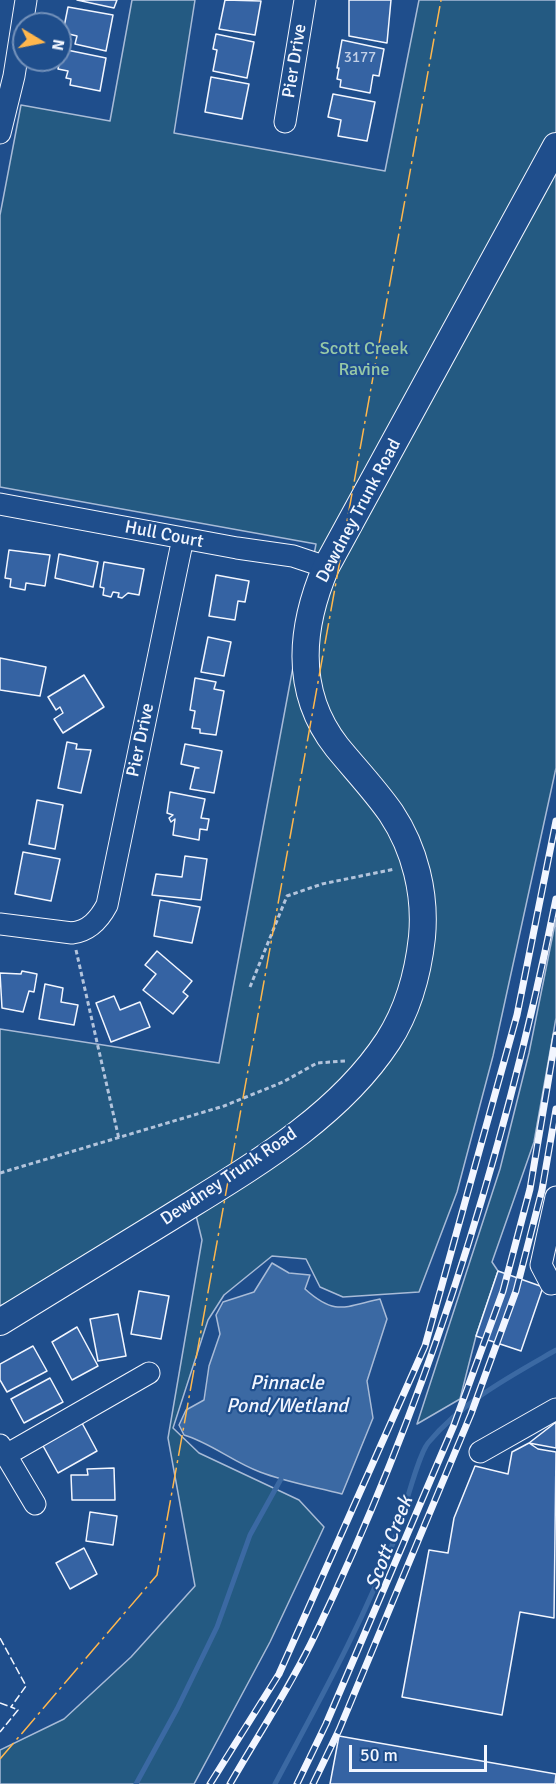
<!DOCTYPE html>
<html>
<head>
<meta charset="utf-8">
<style>
	body { margin:0 }
	#map { position:relative; width:556px; height:1784px; overflow:hidden; background:#1f4e8c; font-family:Signika,sans-serif }
	canvas { display:block }
	.north { position:absolute; left:12px; top:12px; width:60px; height:60px; box-sizing:border-box; background:#1f4e8c; border:2px solid #7391ba; border-radius:50%; rotate:100deg; font-size:16px; font-weight:700; line-height:24px; text-align:center; color:#f2f6ff }
	.north::after { content:''; display:block; margin:auto; width:21px; height:27px; background:#ffb74d; clip-path:polygon(50% 0,100% 100%,50% 72%,0 100%) }
	.scale { position:absolute; left:349px; top:1745px; width:138px; height:27px; box-sizing:border-box; border:3px solid #f2f6ff; border-top:0; padding-left:8px; font-size:18px; line-height:21px; white-space:nowrap; color:#f2f6ff; -webkit-text-stroke:4px #1f4e8c; paint-order:stroke }
</style>
</head>
<body>
<div id="map">
<canvas width="556" height="1784"></canvas>
<div class="north">N</div>
<div class="scale">50 m</div>
</div>
<script>
const context = document.querySelector('canvas').getContext('2d');
context.lineJoin = 'round';
function fillPath(path, color) { context.fillStyle = color; context.fill(path, 'evenodd'); }
function strokePath(path, color, width, dash) { context.strokeStyle = color; context.lineWidth = width; context.lineCap = dash ? 'butt' : 'round'; context.setLineDash(dash || []); context.stroke(path); }
function drawText(font, color, halo, rows, align = 'center') {
  context.font = font + ' Signika,sans-serif'; context.lineWidth = 4.5; context.setLineDash([]); context.textBaseline = 'middle'; context.strokeStyle = halo; context.fillStyle = color; for (const [text, x, y, turn = 0] of rows) {
    context.save(); context.translate(x, y); context.rotate((+turn || 0) * Math.PI / 180); context.textAlign = isNaN(turn) ? turn : align; if (halo) context.strokeText(text, 0, 0); context.fillText(text, 0, 0); context.restore();
  }
}
const green = new Path2D(`
	M132,0H195L174,133L385,171L419,0H556V768L493,1056L457,1192L419,1292L343,1297L320,1287L306,1259L272,1256L224,1295L208,1320L173,1428L199,1453L299,1500L324,1527L270,1642L194,1784H0V1750L64,1719L131,1657L195,1586L168,1438L202,1240L193,1203L0,1306V1029L219,1063L316,544L0,487V215L21,105L110,121Z
	M556,919V1018L534,1142L492,1262L498,1271L476,1336L460,1399L417,1424L500,1169L529,1053Z`);
const water = new Path2D(`
	M272,1263L289,1273L310,1275L305,1289C335,1316 344,1307 380,1299L387,1319L367,1381L373,1418L342,1494C315,1487 286,1482 260,1472C233,1462 211,1443 184,1435L179,1425L186,1410L204,1400L209,1366L220,1334L216,1315L223,1302L254,1292Z`);
const stream = new Path2D(`
	M136,1784L177,1709L217,1627L250,1535L281,1479
	M275,1784C318,1703 363,1623 395,1538C403,1517 417,1457 428,1443C463,1401 509,1377 556,1350`);
const building = new Path2D(`
	M77,0H117L114,8Z
	M225,0L261,1L255,35L219,29Z
	M349,0H391L387,43L349,36Z
	M68,7L113,15L106,51L75,44L77,36L65,33L66,28L64,27Z
	M216,34L254,42L247,78L213,71L217,50L213,49Z
	M342,40L384,49L379,76L373,75L370,93L340,87L341,80L337,79L339,68H337Z
	M62,49L106,58L100,91L70,85L71,79L66,78L68,71L58,69Z
	M211,77L249,84L242,119L205,112Z
	M333,94L375,102L367,141L338,136L341,120L328,117Z
	M9,550L50,555L45,586L26,583L25,590L10,587L11,579L5,578Z
	M59,554L98,562L93,587L55,578Z
	M104,562L144,569L139,595L128,593L122,598L118,597L119,593L113,592L111,597L103,595L104,588L100,587Z
	M216,575L249,581L245,602L238,601L235,620L209,616Z
	M208,637L231,642L224,676L201,672Z
	M0,658L46,667L40,696L0,690Z
	M84,675L104,707L63,733L54,719L63,713L60,707L56,710L48,697Z
	M195,678L216,682L214,689L224,691L216,735L200,733V729L192,728L195,711L190,710Z
	M67,742L77,744L76,749L91,750L81,793L58,788Z
	M185,744L222,751L214,793L190,789L195,768H199L181,764Z
	M170,792L205,799L201,818L209,819L207,830L200,829L199,840L173,835L175,819L171,822L169,818L173,815L167,813Z
	M37,800L63,805L55,849L29,844Z
	M23,852L60,859L51,901L15,894Z
	M185,856L207,859L201,900L152,895L156,874L182,877Z
	M160,900L200,907L192,943L154,936Z
	M157,951L192,981L183,992L188,996L173,1014L143,990L156,974L145,965Z
	M22,971L37,974L34,992L29,991L23,1012L2,1008L0,973L21,974Z
	M45,984L63,988L61,1002L78,1005L74,1025L39,1019Z
	M114,996L120,1010L140,1002L150,1027L111,1042L96,1003Z
	M498,1271L543,1287L521,1351L476,1336Z
	M139,1291L169,1296L161,1339L131,1334Z
	M118,1314L126,1356L98,1361L90,1319Z
	M77,1327L98,1366L72,1380L52,1342Z
	M33,1346L47,1371L7,1392L0,1380V1364Z
	M50,1378L63,1402L24,1423L11,1399Z
	M556,1422V1448L529,1443Z
	M82,1423L97,1451L58,1473L42,1444Z
	M529,1443L538,1449L556,1452L554,1618L520,1612L502,1715L402,1697L429,1550L448,1553L454,1518L475,1466L508,1474L512,1452Z
	M114,1468L115,1500H72L71,1475H88L87,1469Z
	M90,1512L117,1516L113,1545L86,1541Z
	M84,1548L97,1574L70,1589L56,1563Z
	M339,1736L556,1774L555,1784H330Z`);
const path = new Path2D(`
	M76,950L119,1139
	M250,987L287,896L322,884L395,869
	M0,1173L224,1106L283,1082L317,1063L345,1061`);
const minor = new Path2D(`
	M285,122L305,0
	M0,133L14,76L26,0
	M0,504L237,548L293,556L326,567
	M0,924L72,933C89,931 99,920 107,905L183,538
	M556,1197L541,1265L551,1284L556,1283
	M0,1445L35,1504
	M480,1452L556,1409
	M6,1455L149,1373`);
const major = new Path2D(`
	M0,1322C57,1287 114,1252 171,1217C248,1169 337,1119 388,1041C408,1010 418,974 422,937C426,894 415,849 391,813C375,790 355,769 337,747C294,692 300,628 326,567L556,146`);
const rail = new Path2D(`
	M210,1784L279,1674L425,1346L517,1015L556,821
	M230,1784C258,1735 291,1686 315,1635C427,1402 505,1153 556,899
	M297,1784L326,1724L454,1425L503,1291L530,1189L556,1035
	M313,1784L339,1730L471,1414L516,1291L542,1190L556,1109`);
const fence = new Path2D(`
	M0,1638L26,1686L11,1707L18,1710L0,1732
	M0,1703L11,1707`);
const power = new Path2D(`
	M0,1759L157,1575L441,0`);
const numberNames = [
	["3177",360,58]
];
const streetNames = [
	["Pier Drive",295,61,-81],
	["Dewdney Trunk Road",359,511,-62],
	["Hull Court",164,535,11],
	["Pier Drive",141,740,-78],
	["Dewdney Trunk Road",229,1177,-34]
];
const parkNames = [
	["Scott Creek",364,349],
	["Ravine",364,370]
];
const waterNames = [
	["Pinnacle",287,1384],
	["Pond/Wetland",287,1407],
	["Scott Creek",390,1543,-69]
];
fillPath(green, '#245a82');
strokePath(green, '#a8bbd7', 1.5);
fillPath(water, '#3b69a3');
strokePath(water, '#a8bbd7', 1.5);
strokePath(stream, '#3b69a3', 5);
fillPath(building, '#3563a3');
strokePath(building, '#f2f6ff', 1.5);
strokePath(minor, '#f2f6ff', 23);
strokePath(major, '#f2f6ff', 28);
strokePath(path, '#b3c4dc', 3, [4.5, 3]);
strokePath(minor, '#1f4e8c', 21);
strokePath(major, '#1f4e8c', 26);
strokePath(rail, '#f2f6ff', 7);
strokePath(rail, '#1f4e8c', 4.5, [14]);
strokePath(fence, '#f2f6ff', 1.5, [8, 3]);
strokePath(power, '#ffb74d', 1.5, [21, 4.5, 3, 4.5]);
drawText('15px', '#c3d1e8', null, numberNames);
drawText('18px', '#f2f6ff', '#1f4e8c', streetNames);
drawText('18px', '#97c8a6', '#1f4e8c', parkNames);
drawText('italic 20px', '#f2f6ff', '#1f4e8c', waterNames);
</script>
</body>
</html>
